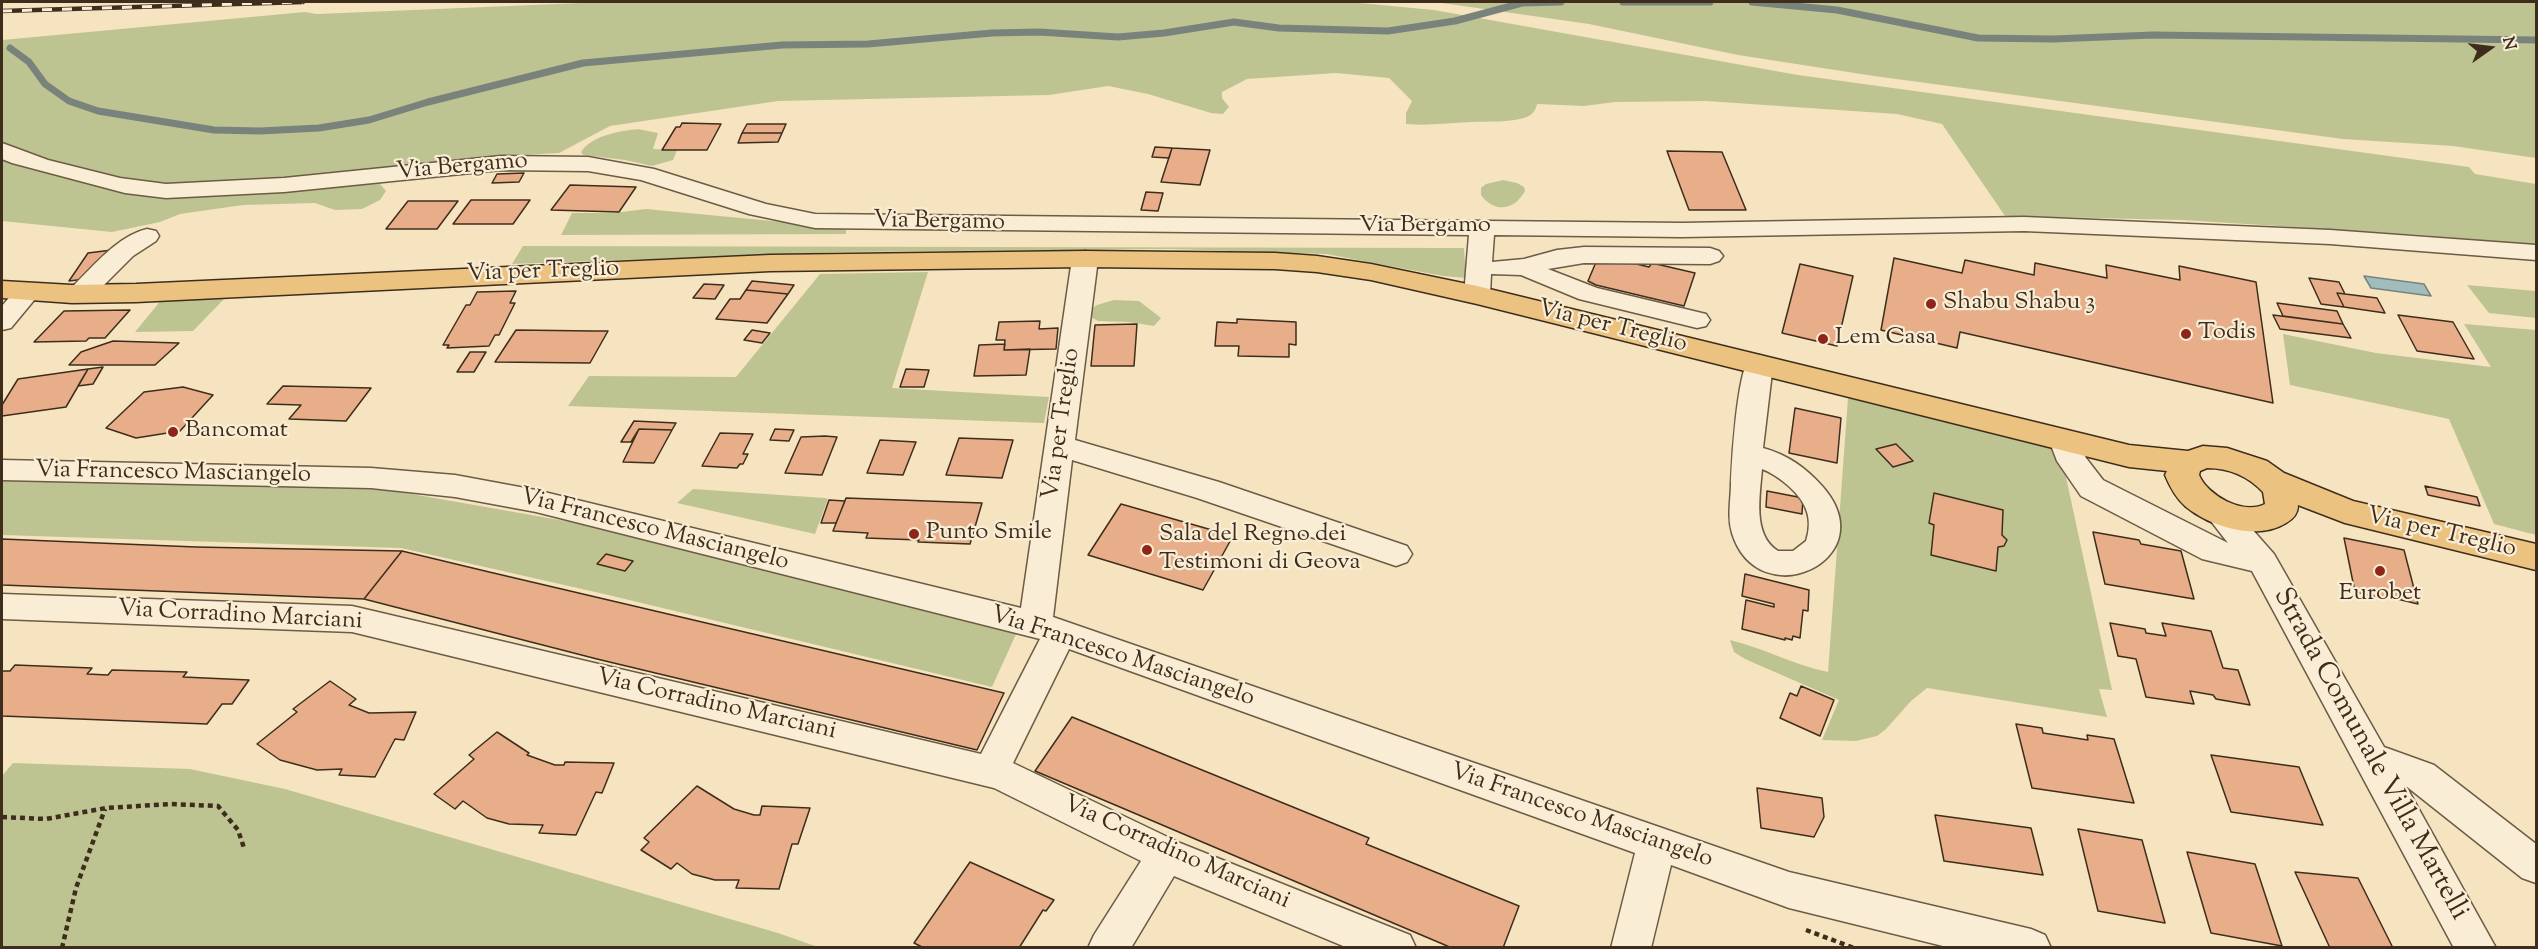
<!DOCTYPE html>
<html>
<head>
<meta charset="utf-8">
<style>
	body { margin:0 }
	#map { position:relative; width:2538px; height:949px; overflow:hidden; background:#f6e4c0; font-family:"Sorts Mill Goudy",serif }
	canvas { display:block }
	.frame { position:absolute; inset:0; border:3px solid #3e2d1c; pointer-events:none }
	.north { position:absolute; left:2460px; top:18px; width:60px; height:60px; -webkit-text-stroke:4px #f9edd6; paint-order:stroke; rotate:76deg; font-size:16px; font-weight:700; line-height:24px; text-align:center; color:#3e2d1c }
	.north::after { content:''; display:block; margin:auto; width:21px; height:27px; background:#3e2d1c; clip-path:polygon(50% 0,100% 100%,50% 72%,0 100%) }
</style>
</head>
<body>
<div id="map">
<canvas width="2538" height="949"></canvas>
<div class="frame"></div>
<div class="north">N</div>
</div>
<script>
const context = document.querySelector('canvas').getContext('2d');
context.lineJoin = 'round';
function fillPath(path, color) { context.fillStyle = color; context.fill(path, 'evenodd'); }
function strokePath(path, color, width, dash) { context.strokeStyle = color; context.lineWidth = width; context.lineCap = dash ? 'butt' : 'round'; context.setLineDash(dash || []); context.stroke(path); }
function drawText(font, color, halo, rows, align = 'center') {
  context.font = font + ' "Sorts Mill Goudy",serif'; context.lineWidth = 4.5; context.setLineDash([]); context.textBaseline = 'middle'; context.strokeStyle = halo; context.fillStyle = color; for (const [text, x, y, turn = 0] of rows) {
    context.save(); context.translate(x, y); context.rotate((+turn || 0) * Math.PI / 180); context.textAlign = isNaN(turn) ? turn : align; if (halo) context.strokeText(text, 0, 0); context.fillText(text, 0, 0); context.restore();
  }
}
const green = new Path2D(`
	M605,2H1349L1434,10L1798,75L2469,167L2475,174L2536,184V246L2421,235L2182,220L2005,216L1942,124L1897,114L1706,101L1615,102L1584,106L1537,104C1536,110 1532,115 1527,117C1508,123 1490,121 1471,122C1449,123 1428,126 1406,124V113L1412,101L1389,78L1336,73L1247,79L1222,92V98L1229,107L1223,114L1211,113L1148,94L1108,86L1049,95L778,101L610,126L559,153L455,159L404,166L361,180L380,184L386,191L380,200L362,209L335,210L315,203L243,205L180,214L160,222L112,232L2,221V40L305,12L317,14Z
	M1435,2H2536V158L2453,146L2343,139L1874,76L1738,55L1589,24Z
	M638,129L658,133L653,149L677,150L673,160L652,166L625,160L583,155L581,152C592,135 620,131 638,129Z
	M1503,180L1517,183L1524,187L1525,191C1514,211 1494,213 1481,195V188L1486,184Z
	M646,209L846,228V234L561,235L572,213H614Z
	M523,246L1464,248L1466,278L1443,276L1326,254L1171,249L842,252L512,264Z
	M928,272L892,388L1049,397L1044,423L568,406L589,376L736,377L820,274Z
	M2467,285L2536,291V318L2489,313Z
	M226,297L193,331L135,332L162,299Z
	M1114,300L1139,301L1161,318L1154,326L1129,322L1098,321L1091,317L1089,311L1097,305Z
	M2464,324L2536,330V535L2494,524L2449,419L2290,385L2283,334L2376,353L2491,367Z
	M1848,398L2052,447L2064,468L2112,690L2099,689L2107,717L1927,688L1911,701L1886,729L1877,736L1856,741L1822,740L1839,700L1745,659L1734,652L1730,640C1764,648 1794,665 1828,672Z
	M96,480L389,490L571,522L1017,632L992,687L604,594L401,548L2,535V481Z
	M693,489L825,498L828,499L815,534L677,503Z
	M13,763L190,769L285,789L778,933L818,947H2V776Z`);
const water = new Path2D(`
	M2364,276L2424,284L2431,296L2371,288Z`);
const stream = new Path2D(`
	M1623,2H1710
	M1752,2L1837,10L1978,38L2053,39L2153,35L2536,40
	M10,48L29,62L45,84L69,101L98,111L214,130L260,131L319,128L369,120L428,102L583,63L782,45L868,44L992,33L1039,32L1118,37L1164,33L1234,22L1279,28L1388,31L1455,21L1522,3L1561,2`);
const building = new Path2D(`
	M682,123L721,124L707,150H662L676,127H680Z
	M747,124H786L782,133H742Z
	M742,133H782L778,142L738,143Z
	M1155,147L1172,148L1169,158L1152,157Z
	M1172,148L1210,150L1200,185L1161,182Z
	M1667,151L1722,152L1746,210H1689Z
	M524,173L519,182L492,183L497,174Z
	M570,185L636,187L619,212L551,210Z
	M1146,192L1163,193L1158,211L1141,210Z
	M471,200H530L513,224H453Z
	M408,201H458L437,229H386Z
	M112,250L93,278L69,281L88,253Z
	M1599,255L1649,267L1652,263L1695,273L1684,306L1596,285L1588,281Z
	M1894,258L1962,273L1965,260L2034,275L2035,263L2107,278L2106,265L2180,280L2179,266L2256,282L2273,403L1960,332L1957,348L1881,330Z
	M1800,264L1853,276L1837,346L1782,333Z
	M2309,278L2339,282L2345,294L2337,293L2344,307L2321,304Z
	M752,281L794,285L788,294L746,290Z
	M704,284L724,285L715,299L693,298Z
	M746,290L788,294L767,323L716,319L730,299H740Z
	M516,291L510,303H515L499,335H495L489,346L447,348L449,345H443L466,305H470L477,292Z
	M2337,293L2377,298L2385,313L2344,307Z
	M2277,303L2337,311L2343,324L2283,316Z
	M130,310L105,338H89L86,341L34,342L64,311Z
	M2273,315L2343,324L2351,338L2280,329Z
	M2398,315L2453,322L2474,359L2417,351Z
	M1237,319L1296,322V345L1289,344V357L1238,356L1239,346H1215L1217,322L1237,323Z
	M1040,321L1039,329L1058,328L1056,349L1004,350L1005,340H996L999,322Z
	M1137,324L1134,366H1091L1095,325Z
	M516,330L594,331H608L590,363L495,362Z
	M752,330L770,333L762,343L744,340Z
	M113,341L179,343L155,365H69L81,352Z
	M1005,344L1004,350L1030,349L1026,375L974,376L979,345Z
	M470,352H486L474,372H457Z
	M103,367L93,384L78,386L88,369Z
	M88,369L66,407L2,416V405L18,379Z
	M906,369L929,370L924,387H900Z
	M283,386L371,388L346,421L289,419L301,405L267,404Z
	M183,387L213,395L180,431L136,438L106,428L144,392Z
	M1795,408L1841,418L1837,463L1789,453Z
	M634,421L676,423L672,430L639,429L631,442H621Z
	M639,429L672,430L654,463L623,462Z
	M775,429L794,430L789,441L770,440Z
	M720,433L753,434L743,454H748L743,464H740L737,468L702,466Z
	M825,436L837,437L822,475L785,473L801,437Z
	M959,438L1013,440L1002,478L946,475Z
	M880,440L916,442L903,475L867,473Z
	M1896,444L1913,461L1893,467L1876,449Z
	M2425,486L2477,497L2480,506L2428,495Z
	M1767,491L1803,498L1802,514L1766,507Z
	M1934,493L2003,510L2002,535L2007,540L2004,546L1998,547L1996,571L1931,555L1934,525L1929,523Z
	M846,498L982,503L970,544L918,542L919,540L866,538L868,533L833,531Z
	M829,500L845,501L836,523H821Z
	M1121,504L1233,536L1203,590L1088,555Z
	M2093,532L2139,540L2141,544L2181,551L2194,599L2105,584Z
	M2344,538L2404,550L2418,604L2385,596L2386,599L2355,592Z
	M2,539L196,547L402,551L364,599L2,585Z
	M402,551L485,571L1004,693L977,750L597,659L364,599Z
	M606,554L633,561L625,571L597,564Z
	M1745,574L1809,590L1808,611L1803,610L1800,638L1793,636L1792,640L1785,638V640L1742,629L1746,600L1774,607V604L1742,596Z
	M2110,623L2145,629L2146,633L2166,636L2162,623L2211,631L2223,668L2238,670L2250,705L2216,699L2213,695L2190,691L2194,704L2146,697L2136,659L2118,656Z
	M15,665L92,668L87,674L108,675L112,670L187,672L183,677L249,680L232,704H222L207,724L2,716V671H10Z
	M330,681L356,699L349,705L369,713L416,712L404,740L395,739L375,777L339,775L342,769L317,770L280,760L257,744L297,712L293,709Z
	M1801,686L1834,700L1820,736L1780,718L1790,693L1797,696Z
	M1072,717L1369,838L1366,844L1519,906L1503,948H1452L1035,771Z
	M2016,724L2042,728L2043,733L2088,740L2087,735L2114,739L2134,803L2032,788Z
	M497,732L529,753L527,755L555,765H564L565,762L614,763L602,793L596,792L576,835L539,833L543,825L509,824L487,818L463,801L455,809L434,794L474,759L469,755Z
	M2211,755L2299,767L2323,825L2231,812Z
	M697,786L734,809L754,815H760L762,806L810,808L798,844H792L779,889L736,888L739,880H715L692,874L677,863L671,869L641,850L649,842L644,838Z
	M1757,788L1822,798L1824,817L1814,837L1761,828Z
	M1935,815L2031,828L2043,875L1944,861Z
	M2078,829L2142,840L2165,923L2098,911Z
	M2187,852L2255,864L2282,946L2211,933Z
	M970,862L1054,900L1046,911L1043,910L1019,948H924L914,943Z
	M2295,872L2358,878L2393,948H2330Z`);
const path = new Path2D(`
	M2,817L46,819L106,808L171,804L218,806L238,830L244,848
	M1806,930L1854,948
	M62,948L76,888L105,809`);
const minor = new Path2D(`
	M2,143L48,160L120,178L166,184L284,178L501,156L588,157L654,169L766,204L815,214L1682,223L2024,217L2330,230L2536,245V260L2330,244L2024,231L1682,237L1494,235L1492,262L1524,259L1557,250L1584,247L1710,248L1719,251L1723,256L1719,261L1710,264L1584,263L1548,269L1597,288L1706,314L1710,320L1706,326L1697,328L1579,299L1521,275L1491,274L1490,295L1486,301L1477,303L1468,301L1464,295L1469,235L815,228L749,214L641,180L588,171L501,170L284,192L166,198L125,193L12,163L2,159Z
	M147,229L156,231L159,236L156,241L133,256L90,299L81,301L72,299L68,293L72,287C93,267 117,236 147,229Z
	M1085,251L1094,254L1098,259L1075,440L1219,482L1407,546L1412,554L1407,562L1396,566L1197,498L1072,460L1053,617L1789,872L2031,929L2045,935L2051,948H1951L1789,908L1671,865L1651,948H1611L1635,853L1069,649L1013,763L1180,843L1410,935L1416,948H1348L1174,876L1131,948H1088L1094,935L1141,861L994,788L352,632L2,619V594L352,606L981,754L1040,639L536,512L455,497L371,488L2,480V460L371,468L455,475L536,490L1021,608L1072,259L1076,254Z
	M27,285L36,287L40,293L11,328L2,330V306L18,287Z
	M1759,355L1769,358L1773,364L1763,448C1788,455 1805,467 1823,487C1886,560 1758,618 1732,533C1727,517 1731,499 1731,483C1732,457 1737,377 1749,358ZM1762,469C1778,475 1802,494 1807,512C1810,521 1809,532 1806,541L1793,551H1778C1752,535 1760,495 1762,469Z
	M2064,430L2074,433L2086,458L2103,480L2228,543L2203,511L2207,503L2218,500L2229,503L2274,554L2384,747L2434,765L2536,844V883L2522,878L2406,786L2496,948H2454L2252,571L2202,559L2081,496L2057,461L2049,440L2054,433Z`);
const major = new Path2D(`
	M1085,251L1275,253L1317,256L1371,264L1477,286L2129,445L2188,451L2203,446L2227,448L2267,461L2284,473L2353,501L2536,544V570L2345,523L2298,505C2298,514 2293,519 2286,523C2257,541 2210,527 2185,506C2176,498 2170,487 2165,475L2167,471L2129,467L1477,304L1371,280L1317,272L1275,269L1085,267L770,271L136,302L72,303L2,298V281L72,285L136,284L770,255ZM2207,468C2229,468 2248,476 2263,492L2265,504C2243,515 2208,496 2199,475L2200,471Z`);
const rail = new Path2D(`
	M2,11L303,2`);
const markers = [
	[1931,304,6,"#8f2418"],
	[2186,334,6,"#8f2418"],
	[1823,339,6,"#8f2418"],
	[173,432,6,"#8f2418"],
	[914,534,6,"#8f2418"],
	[1147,550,6,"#8f2418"],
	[2380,571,6,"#8f2418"]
];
const streetNames = [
	["Via Bergamo",462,168,-5],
	["Via Bergamo",939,223,1],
	["Via Bergamo",1425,227],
	["Via per Treglio",543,273,-2],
	["Via per Treglio",1612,328,14],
	["Via per Treglio",1063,424,-82],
	["Via Francesco Masciangelo",173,474,1],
	["Via Francesco Masciangelo",654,531,14],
	["Via per Treglio",2441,534,13],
	["Via Corradino Marciani",240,617,3],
	["Via Francesco Masciangelo",1122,658,18],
	["Via Corradino Marciani",716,706,13],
	["Via Francesco Masciangelo",1581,817,19],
	["Via Corradino Marciani",1176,854,24]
];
const poiNames = [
	["Shabu Shabu 3",1943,304],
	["Todis",2198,334],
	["Lem Casa",1835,339],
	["Bancomat",185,432],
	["Punto Smile",926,534],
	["Sala del Regno dei",1159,536],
	["Testimoni di Geova",1159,564],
	["Eurobet",2380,595,"center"]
];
const nearStreetnames = [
	["Strada Comunale Villa Martelli",2369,755,61]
];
fillPath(green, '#bec491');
fillPath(water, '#a1bcbc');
strokePath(water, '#79837c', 1.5);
strokePath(stream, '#79837c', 7);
fillPath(building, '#e7ae89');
strokePath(building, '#3e2d1c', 1.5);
strokePath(minor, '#6c5b45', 3);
strokePath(major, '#3e2d1c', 3);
strokePath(path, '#3e2d1c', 4.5, [5, 4]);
fillPath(minor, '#f9edd6');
fillPath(major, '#ebc280');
strokePath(rail, '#3e2d1c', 4.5);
strokePath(rail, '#f9edd6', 3, [10]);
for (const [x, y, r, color] of markers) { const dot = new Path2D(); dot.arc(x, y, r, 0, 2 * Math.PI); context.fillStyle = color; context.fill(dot); strokePath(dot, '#f9edd6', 2); }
drawText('24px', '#3e2d1c', '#f9edd6', streetNames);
drawText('24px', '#3e2d1c', '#f9edd6', poiNames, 'left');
drawText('28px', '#3e2d1c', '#f9edd6', nearStreetnames);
</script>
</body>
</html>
